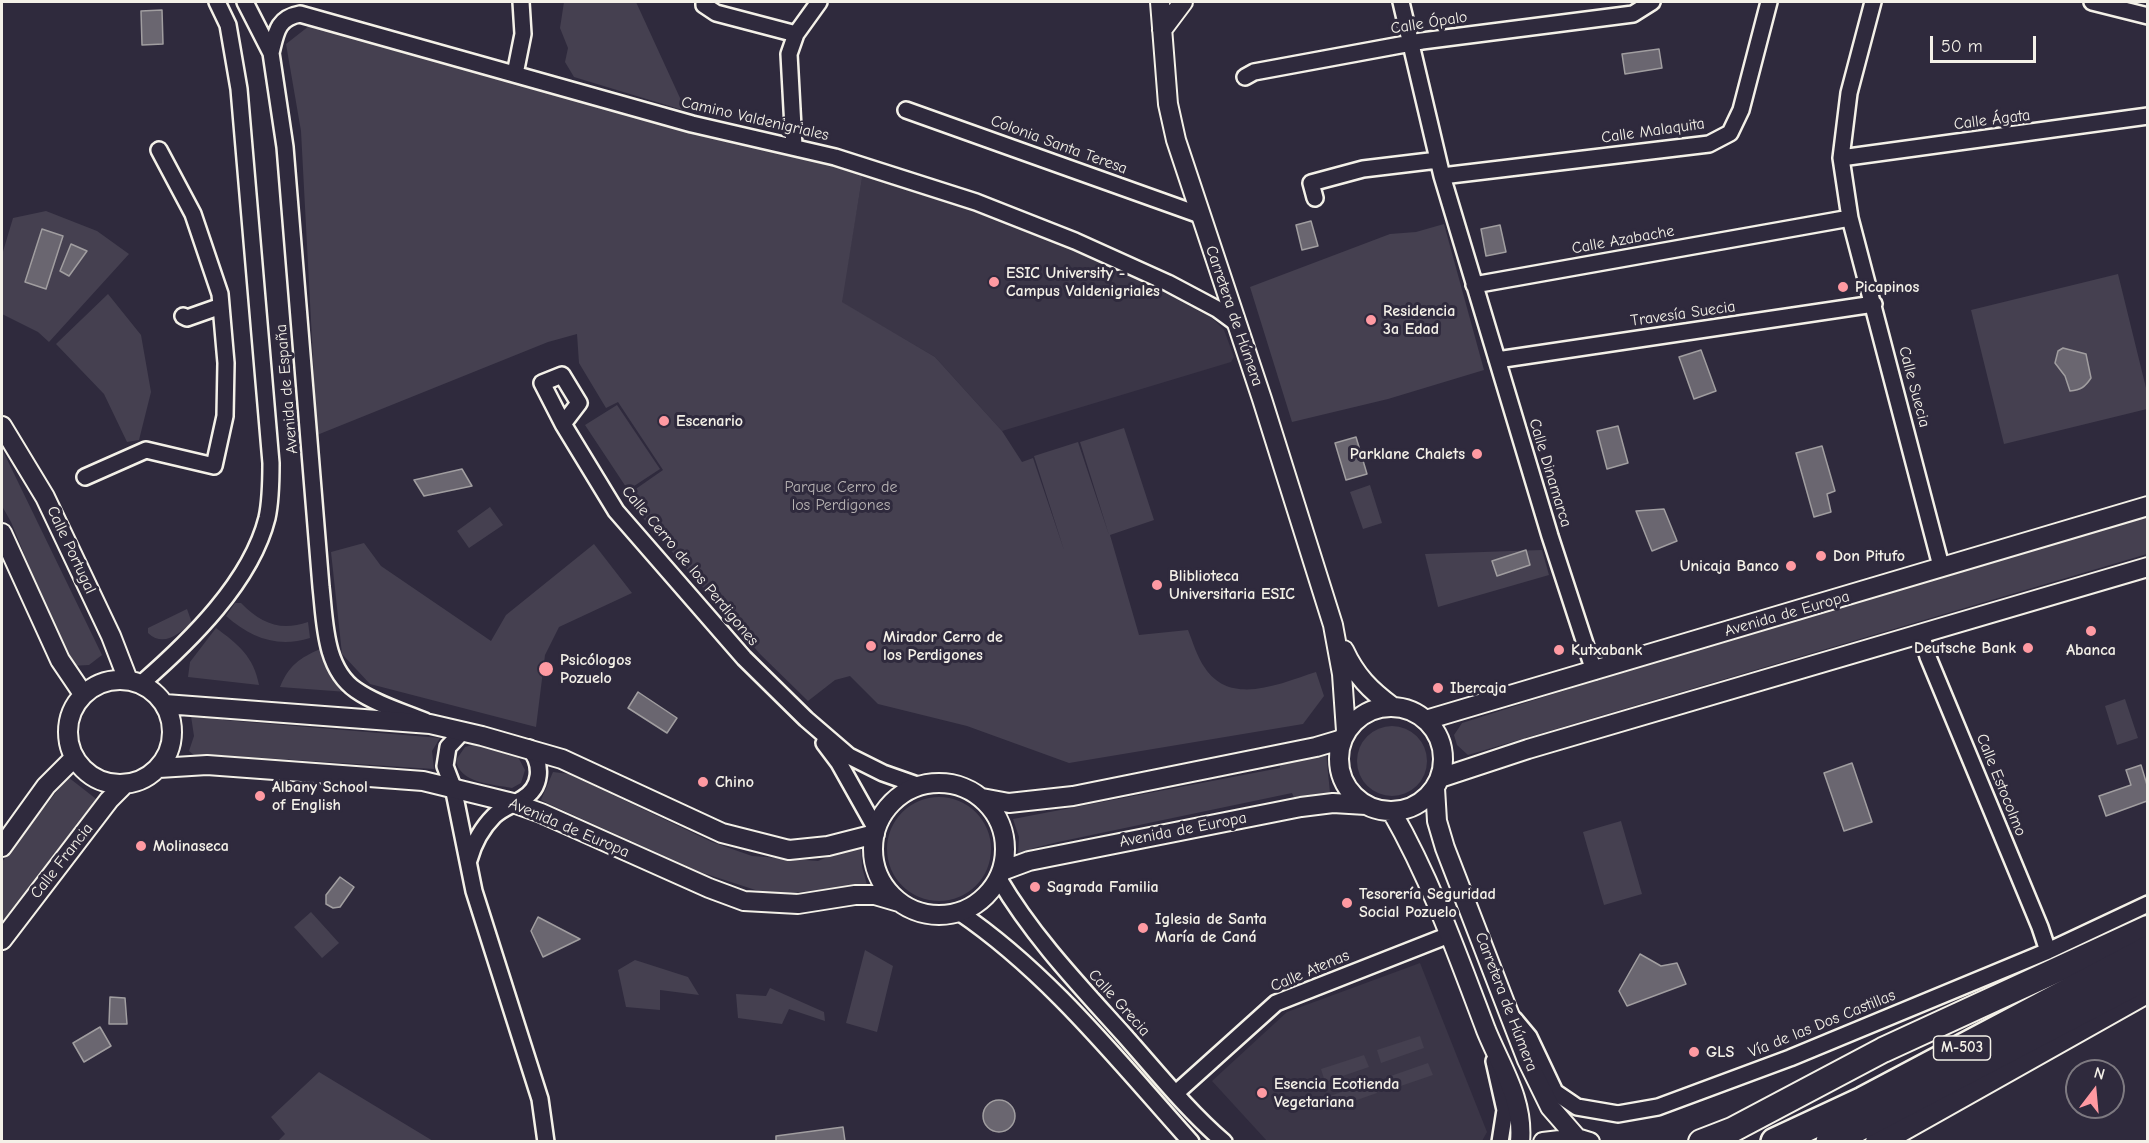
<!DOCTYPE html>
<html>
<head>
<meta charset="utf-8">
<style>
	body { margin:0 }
	#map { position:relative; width:2149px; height:1143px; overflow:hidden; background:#2f2a3d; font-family:"Comic Neue",sans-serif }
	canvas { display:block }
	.frame { position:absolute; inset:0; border:3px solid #f4f1e8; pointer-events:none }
	.north { position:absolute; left:2065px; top:1059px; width:60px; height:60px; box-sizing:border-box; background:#2f2a3d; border:2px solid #7e7a81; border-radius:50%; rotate:16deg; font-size:16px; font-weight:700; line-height:24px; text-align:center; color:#f4f1e8 }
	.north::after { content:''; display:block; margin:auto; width:21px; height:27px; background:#ff9aa2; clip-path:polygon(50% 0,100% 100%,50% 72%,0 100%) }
	.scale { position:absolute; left:1930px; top:36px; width:106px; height:27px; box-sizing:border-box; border:3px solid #f4f1e8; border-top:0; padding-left:8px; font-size:18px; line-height:21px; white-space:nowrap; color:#f4f1e8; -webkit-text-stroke:4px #2f2a3d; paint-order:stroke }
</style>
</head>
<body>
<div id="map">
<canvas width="2149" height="1143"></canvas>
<div class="frame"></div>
<div class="north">N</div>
<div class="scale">50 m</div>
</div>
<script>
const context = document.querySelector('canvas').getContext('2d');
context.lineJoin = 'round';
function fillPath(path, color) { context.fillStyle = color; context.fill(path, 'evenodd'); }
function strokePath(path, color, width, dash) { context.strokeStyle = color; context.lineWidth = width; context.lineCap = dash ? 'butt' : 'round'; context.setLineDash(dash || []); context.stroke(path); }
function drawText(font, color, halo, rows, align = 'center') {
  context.font = font + ' "Comic Neue",sans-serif'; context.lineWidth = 6; context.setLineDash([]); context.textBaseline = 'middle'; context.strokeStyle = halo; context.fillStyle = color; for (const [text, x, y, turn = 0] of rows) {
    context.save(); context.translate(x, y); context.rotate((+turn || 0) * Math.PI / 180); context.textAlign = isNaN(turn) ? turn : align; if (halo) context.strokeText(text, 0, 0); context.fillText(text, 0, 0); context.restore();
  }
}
const built = new Path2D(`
	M863,172L1003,220L1102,262L1206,312L1224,330L1234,357L1231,362L1002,431L935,357L841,302Z
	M1420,963L1487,1132L1482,1141H1267L1212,1081L1287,1012Z`);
const green = new Path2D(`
	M564,2H636L686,111L574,77L565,62L568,48L560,28Z
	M309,26L863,172L842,302L935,357L1002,431L1022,462L1033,458L1064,550L1034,456L1078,442L1109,535L1080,442L1124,428L1154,520L1110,535L1139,635L1188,630C1193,642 1197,657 1205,668C1231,707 1281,683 1316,672L1324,696L1303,724L1069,763L967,726L878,704L850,676L835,680L808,701L760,654L637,511L630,493L663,470L618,402L606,408L579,363L577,334L548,342L317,435L301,131L286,44Z
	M46,211L97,231L129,254L49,342L38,332L2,314V255L13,218Z
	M1444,224L1484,370L1388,399L1292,422L1250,287L1390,234L1416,232Z
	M2118,274L2147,392V409L2004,444L1971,310Z
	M108,294L141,335L151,392L139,440L127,442L104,394L56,344Z
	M617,405L660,469L628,490L585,425Z
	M2,449L102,655L89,665L70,666L11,522L2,506Z
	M1370,485L1382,523L1363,529L1350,492Z
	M490,507L503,525L469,548L457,531Z
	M2147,513V554L1468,755L1457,745L1454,735L1462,723L2001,552Z
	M364,543L381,566L491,641L506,615L594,544L632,593L559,627L545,655L536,727L370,684L342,654L331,552Z
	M1542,550L1549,575L1438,607L1425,554Z
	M235,603H241C261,623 280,632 308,622L310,638C277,648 251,638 226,616Z
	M187,609L192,623C179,633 164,648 148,633V628Z
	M216,628C238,644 254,657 259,685L188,677L190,662Z
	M320,649L325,663L347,692L280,687C289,665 300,658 320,649Z
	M2125,699L2138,738L2117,745L2105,706Z
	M196,712L223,713V720L440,738L432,751L434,769L218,755L216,760L199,759L189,751L194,736L191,716Z
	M1357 761a35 35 0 1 1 70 0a35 35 0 1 1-70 0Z
	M473,745L518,757L525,770L521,783L512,788C492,784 459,783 456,760L465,747Z
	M1326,752L1330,793L1295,800L1292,793L1058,842L1034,848L1018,855L1019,837L1013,819L1280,768V762Z
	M553,772L569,774L712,842L752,856L818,861L861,843L862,867L867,885L771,895L700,872L549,804L541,800Z
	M68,777L100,802L2,927V862Z
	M887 849a52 52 0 1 1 104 0a52 52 0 1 1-104 0Z
	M1621,821L1642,894L1604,905L1583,832Z
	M311,912L339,943L322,958L294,927Z
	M865,950L893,966L877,1032L846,1023Z
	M635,960L688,977L699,995L660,990V1010L626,1007L618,970Z
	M770,988L824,1012L825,1021L789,1009L782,1024L738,1018L736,994L766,996Z
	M1420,1036L1424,1048L1381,1063L1377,1050Z
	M1364,1055L1369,1067L1325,1082L1321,1069Z
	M1428,1063L1433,1075L1389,1090L1385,1078Z
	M319,1072L433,1141H278L285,1134L271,1117Z
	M1373,1081L1377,1093L1334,1108L1330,1096Z`);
const water = new Path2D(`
	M162,10L163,44L142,45L141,11Z
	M1659,49L1662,68L1625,74L1622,54Z
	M1311,221L1318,246L1302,250L1296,225Z
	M1500,225L1506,252L1486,256L1481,229Z
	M42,229L63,236L46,289L25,282Z
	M71,244L87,251L69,276L60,271Z
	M2063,348L2086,354L2091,378C2085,387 2081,390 2070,391L2065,376L2055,363L2058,351Z
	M1701,350L1716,391L1694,399L1679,357Z
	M1618,426L1628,463L1607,469L1597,431Z
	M1356,437L1367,474L1346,480L1335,443Z
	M1822,446L1835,491L1827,494L1831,512L1814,517L1796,453Z
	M462,469L472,486L424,496L414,480Z
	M1664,509L1677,541L1652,551L1636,511Z
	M1526,550L1530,565L1497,576L1492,561Z
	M638,692L677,718L667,733L628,708Z
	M1852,763L1872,822L1844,831L1824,773Z
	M2141,765L2147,785V801L2106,816L2099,796L2131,785L2126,770Z
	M340,877L354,887L340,907L333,908L326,904V895Z
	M538,917L580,939L543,957L531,931Z
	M1640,954L1661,966L1677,963L1686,984L1627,1006L1619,991Z
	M110,997L125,998L127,1024H109Z
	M100,1027L111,1046L84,1062L73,1043Z
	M983 1116a16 16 0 1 1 32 0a16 16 0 1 1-32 0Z
	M843,1127L845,1141H776V1136Z`);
const minor = new Path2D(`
	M245,2L271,53L285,147L321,587C325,621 324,668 356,690C376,704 403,712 425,721
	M704,2V5L716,13L796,34
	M1401,2L1442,176L1550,536L1594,671
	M1873,2L1849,93L1841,158L1850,218L1941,566
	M2092,2L2148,16
	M271,53C276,33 277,18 300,14L692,124L835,157L976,202L1075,241L1168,283L1217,309L1236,323
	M515,74L523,34L521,2
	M1245,77L1254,72L1422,41L1633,14L1652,2
	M906,110L1200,215
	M794,146L789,54L796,34L819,2
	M1841,158L2148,116
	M1442,176L1709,144L1730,133L1741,110L1769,2
	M1315,198L1311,183L1363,169L1438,160
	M1474,285L1850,218
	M183,316L187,318L221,306
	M1497,360L1874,304
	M563,424L579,403L562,375L542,383L563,424L616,511L744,658L806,719L849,756L883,773L920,786
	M85,477L146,450L214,466L225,416L226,363L220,294L193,214L159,150
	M1921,633L1928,657L2040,927L2048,951
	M142,683C190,641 251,582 267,518C271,500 271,481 271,463L239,89L228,25L217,2
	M463,731L448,747L445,766L453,787L474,891L540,1099L546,1142
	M824,743L839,763L876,829
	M469,860C474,842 481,829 494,816C502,808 513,805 522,799C542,788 543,764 529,748
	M999,879C1033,937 1079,985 1124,1035C1156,1071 1187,1110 1224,1142
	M959,912C1049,973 1119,1062 1191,1142
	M1514,1019L1529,1037L1555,1092L1577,1107L1618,1114L1658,1107L1790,1058L2048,951L2148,904
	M1494,1061L1505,1110L1500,1142
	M1176,1093L1276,1003L1449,935`);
const tertiary = new Path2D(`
	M1160,2L1168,104L1176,140L1262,399L1333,625L1342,674L1346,731
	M1162,30L1183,2
	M2,426L45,497L111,636L128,680
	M2,533L60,660L83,694
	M1344,650C1356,676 1370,690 1393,707
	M68 732a52 52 0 1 1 104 0a52 52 0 1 1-104 0Z
	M165,704L430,724L482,736L562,759L722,833L789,850L828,846L875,834
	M1339 759a52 52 0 1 1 104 0a52 52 0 1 1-104 0Z
	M1426,720L2148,506
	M159,768L207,765L423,781L513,803L541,813L709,888L744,901L798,904L855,895H875L899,902
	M1440,778L1528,749L2148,567
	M873 849a66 66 0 1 1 132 0a66 66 0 1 1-132 0Z
	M1435,788L1437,821L1445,848L1527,1060L1550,1107L1577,1138
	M982,798L1009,803L1073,796L1316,747L1343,739
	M1392,812C1431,880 1458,956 1486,1030C1501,1067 1524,1100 1520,1142
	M2,847L46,786L74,758
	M1002,871L1029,861L1301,807L1333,803L1366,805
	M2,940L109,800L125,784
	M1543,1142L1577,1138L1590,1142`);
const trunk = new Path2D(`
	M1701,1142L1732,1130L1883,1050L2148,928
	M1878,1142L2148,990`);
const motorway = new Path2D(`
	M1775,1142L1863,1101L2148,950
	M1830,1142L2148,975`);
const markers = [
	[994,282,6,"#ff9aa2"],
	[1843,287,6,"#ff9aa2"],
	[1371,320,6,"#ff9aa2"],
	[664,421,6,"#ff9aa2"],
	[1477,454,6,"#ff9aa2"],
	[1821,556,6,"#ff9aa2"],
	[1791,566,6,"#ff9aa2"],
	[1157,585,6,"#ff9aa2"],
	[2091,631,6,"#ff9aa2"],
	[871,646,6,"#ff9aa2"],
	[2028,648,6,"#ff9aa2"],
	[1559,650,6,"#ff9aa2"],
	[546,669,8,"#ff9aa2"],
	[1438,688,6,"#ff9aa2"],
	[703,782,6,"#ff9aa2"],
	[260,796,6,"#ff9aa2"],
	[141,846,6,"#ff9aa2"],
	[1035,887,6,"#ff9aa2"],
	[1347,903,6,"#ff9aa2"],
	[1143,928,6,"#ff9aa2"],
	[1694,1052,6,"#ff9aa2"],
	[1262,1093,6,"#ff9aa2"]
];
const shields = [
	[1962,1048,57]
];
const shieldNames = [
	["M-503",1962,1048]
];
const streetNames = [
	["Calle Ópalo",1429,23,-9],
	["Camino Valdenigriales",755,119,13],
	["Calle Ágata",1992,120,-7],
	["Calle Malaquita",1653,131,-8],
	["Colonia Santa Teresa",1059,145,20],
	["Calle Azabache",1623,240,-10],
	["Travesía Suecia",1683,314,-8],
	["Carretera de Húmera",1234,316,71],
	["Calle Suecia",1914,387,75],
	["Avenida de España",287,389,-95],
	["Calle Dinamarca",1550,473,73],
	["Calle Portugal",71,550,65],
	["Calle Cerro de los Perdigones",690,566,50],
	["Avenida de Europa",1787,614,-16],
	["Calle Estocolmo",2001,785,68],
	["Avenida de Europa",569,828,23],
	["Avenida de Europa",1183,830,-11],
	["Calle Francia",62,861,-52],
	["Calle Atenas",1310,971,-23],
	["Carretera de Húmera",1506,1002,69],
	["Calle Grecia",1119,1003,48],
	["Vía de las Dos Castillas",1822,1024,-22]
];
const poiNames = [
	["ESIC University -",1006,273],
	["Campus Valdenigriales",1006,291],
	["Picapinos",1855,287],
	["Residencia",1383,311],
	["3a Edad",1383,329],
	["Escenario",676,421],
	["Parklane Chalets",1465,454,"right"],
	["Don Pitufo",1833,556],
	["Unicaja Banco",1779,566,"right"],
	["Bliblioteca",1169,576],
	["Universitaria ESIC",1169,594],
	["Mirador Cerro de",883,637],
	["los Perdigones",883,655],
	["Deutsche Bank",2016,648,"right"],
	["Kutxabank",1571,650],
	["Abanca",2091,650,"center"],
	["Psicólogos",560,660],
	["Pozuelo",560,678],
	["Ibercaja",1450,688],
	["Chino",715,782],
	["Albany School",272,787],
	["of English",272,805],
	["Molinaseca",153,846],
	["Sagrada Familia",1047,887],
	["Tesorería Seguridad",1359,894],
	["Social Pozuelo",1359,912],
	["Iglesia de Santa",1155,919],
	["María de Caná",1155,937],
	["GLS",1706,1052],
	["Esencia Ecotienda",1274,1084],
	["Vegetariana",1274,1102]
];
const parkNames = [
	["Parque Cerro de",841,487],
	["los Perdigones",841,505]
];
fillPath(built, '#3b3647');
fillPath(green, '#454050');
fillPath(water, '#6a6670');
strokePath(water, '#a19ea0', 1.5);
strokePath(minor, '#f4f1e8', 20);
strokePath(tertiary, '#f4f1e8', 22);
strokePath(trunk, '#f4f1e8', 28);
strokePath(motorway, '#f4f1e8', 32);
strokePath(minor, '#2f2a3d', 15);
strokePath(tertiary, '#2f2a3d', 18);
strokePath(trunk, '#2f2a3d', 24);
strokePath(motorway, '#2f2a3d', 27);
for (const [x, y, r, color] of markers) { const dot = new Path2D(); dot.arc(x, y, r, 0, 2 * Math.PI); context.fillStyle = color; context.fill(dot); strokePath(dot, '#2f2a3d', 2); }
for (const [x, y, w] of shields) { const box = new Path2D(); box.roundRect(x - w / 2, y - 12, w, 24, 4.5); context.fillStyle = '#2f2a3d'; context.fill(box); strokePath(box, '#f4f1e8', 1.5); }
drawText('bold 15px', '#f4f1e8', null, shieldNames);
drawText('16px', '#f4f1e8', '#2f2a3d', streetNames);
drawText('bold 16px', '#f4f1e8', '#2f2a3d', poiNames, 'left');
drawText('16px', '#b7b3b3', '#2f2a3d', parkNames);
</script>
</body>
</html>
